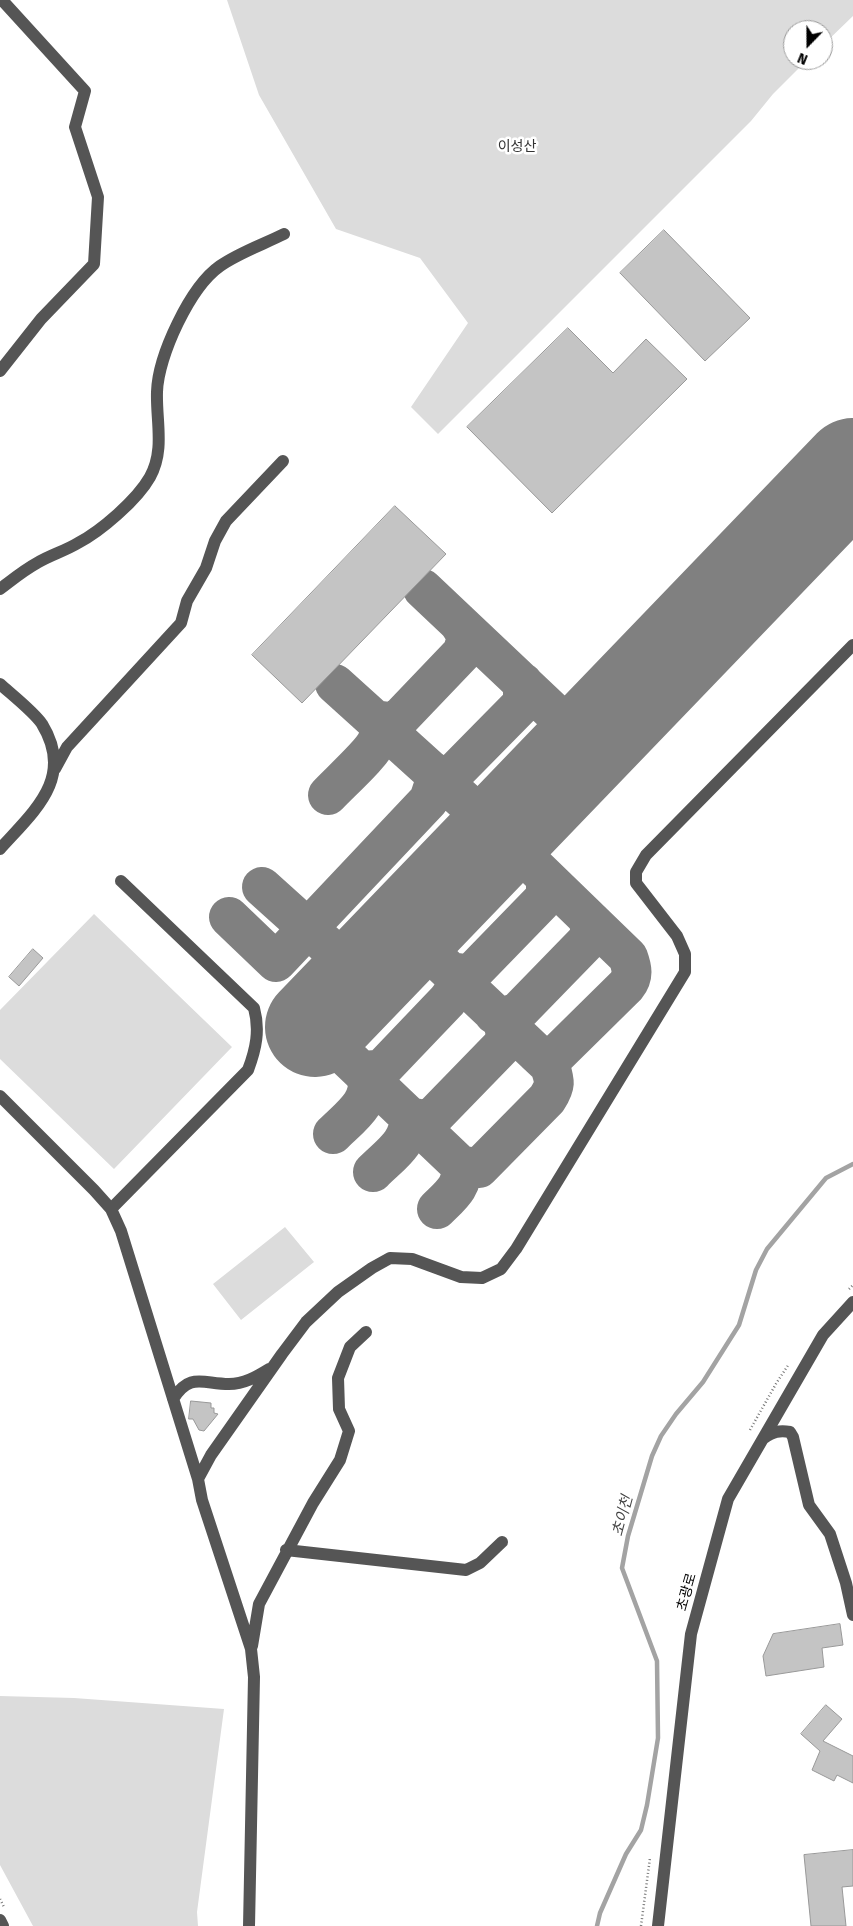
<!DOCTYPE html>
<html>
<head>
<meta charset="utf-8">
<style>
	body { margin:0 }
	#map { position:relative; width:853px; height:1926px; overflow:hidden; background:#fff; font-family:"Fira Sans",sans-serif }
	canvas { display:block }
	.north { position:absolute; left:783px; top:20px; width:50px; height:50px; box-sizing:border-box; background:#fff; border:1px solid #999; border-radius:50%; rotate:202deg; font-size:14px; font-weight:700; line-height:20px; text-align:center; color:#000 }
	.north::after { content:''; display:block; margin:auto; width:18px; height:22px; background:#000; clip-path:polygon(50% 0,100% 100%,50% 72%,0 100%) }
</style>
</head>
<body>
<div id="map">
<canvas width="853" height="1926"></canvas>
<div class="north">N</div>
</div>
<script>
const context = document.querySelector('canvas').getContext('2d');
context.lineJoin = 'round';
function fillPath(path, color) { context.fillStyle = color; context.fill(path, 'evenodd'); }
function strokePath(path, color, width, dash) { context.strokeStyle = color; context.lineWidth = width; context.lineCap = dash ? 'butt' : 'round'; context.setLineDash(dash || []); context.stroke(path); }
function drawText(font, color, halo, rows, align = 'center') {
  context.font = font + ' "Fira Sans","Noto Sans KR",sans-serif'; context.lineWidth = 5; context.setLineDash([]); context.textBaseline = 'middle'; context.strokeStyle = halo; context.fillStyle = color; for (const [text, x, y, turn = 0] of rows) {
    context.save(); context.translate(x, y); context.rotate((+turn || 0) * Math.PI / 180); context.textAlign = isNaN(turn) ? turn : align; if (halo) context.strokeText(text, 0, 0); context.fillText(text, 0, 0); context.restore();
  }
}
const green = new Path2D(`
	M227,0H853V16L823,45V30H793V60H807L773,94L751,121L438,434L411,407L468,323L420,258L336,229L259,95Z
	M94,914L232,1047L114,1169L0,1059V1010Z
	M285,1227L314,1262L241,1320L213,1284Z
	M0,1696L74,1698L224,1709L197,1912L198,1926H33L0,1865Z`);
const stream = new Path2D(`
	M597,1926L600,1913L626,1854L641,1830L647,1805L658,1738L657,1661L622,1568L628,1536L652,1456L661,1436L676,1414L703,1382L739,1325L756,1270L767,1249L826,1178L853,1164`);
const taxiway = new Path2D(`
	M423,589L587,744
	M335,684L501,834L628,957C632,968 634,976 626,986L557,1054L545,1056L537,1054
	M375,720L388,722L398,720L462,653C468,638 467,634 458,622
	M437,776H448L454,773L520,706L523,699V683
	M328,795C339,783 374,752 378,739C380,732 379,727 375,720
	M262,887L363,978
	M229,917L276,962L429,800L435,782L432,771
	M451,972L464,974L473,972L541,902L546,895V878
	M494,1014L507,1016L518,1012L589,939L591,931L588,919
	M315,1027L461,1166L479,1168L547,1099C556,1085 555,1082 550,1066L407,931
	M361,1071L377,1070L383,1068L447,1001C455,991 458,983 451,972
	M333,1134C350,1117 373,1102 367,1076
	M373,1172C391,1154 409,1144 410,1117L423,1120L434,1116L503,1045L506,1034L503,1022
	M437,1209C450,1196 464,1186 461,1166`);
const runway = new Path2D(`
	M315,1027L853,468`);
const building = new Path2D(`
	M664,230L750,318L705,361L620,273Z
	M568,328L613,373L646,339L687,379L552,513L467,427Z
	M395,506L446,554L302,703L252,655Z
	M33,949L43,958L19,986L9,977Z
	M191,1401L211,1403V1408H214V1413L218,1414L204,1431L199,1430L193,1419H189Z
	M840,1624L843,1645L822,1648L824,1667L766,1676L763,1656L773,1634Z
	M826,1705L842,1719L823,1741L853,1756V1783L837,1775L834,1781L812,1770L820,1751L801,1734Z
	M853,1850V1886L842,1887L846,1926H811L804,1855Z`);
const path = new Path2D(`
	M849,1289L853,1285
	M750,1430L777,1382L789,1364
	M0,1899L4,1907
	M641,1926L650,1858`);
const minor = new Path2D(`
	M0,371L41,319L94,264L98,197L75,127L85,91L2,0
	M0,589C12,580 24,570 37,563C50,555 65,551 78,543C101,531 137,500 150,477C165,450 156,421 157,392C158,356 190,287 220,266C238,253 264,244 284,234
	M0,684C11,694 34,712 42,724C75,778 34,811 0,849
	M55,769L67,747L181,623L187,601L206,568L215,541L226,521L283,461
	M0,1096L94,1190L111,1209L121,1231L198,1479L202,1500L251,1649L254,1677L249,1926
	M111,1209L248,1070C256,1049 260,1030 254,1008L121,881
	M173,1399C190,1372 203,1384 229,1384C244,1384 256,1377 269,1369
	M764,1438C773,1432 779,1430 790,1432L793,1437L809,1505L830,1534L846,1583L853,1615
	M198,1479L211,1455L282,1354L306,1322L338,1292L372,1268L390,1258L412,1259L461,1277L482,1278L501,1269L516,1249L685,972V954L677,936L636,883V872L646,855L853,645
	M286,1550L466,1570L480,1563L502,1542
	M252,1646L259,1604L313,1503L340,1460L349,1431L339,1409L338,1378L350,1347L366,1332
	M0,1920L3,1926
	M658,1926L691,1634L728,1499L823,1335L853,1302`);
const parkNames = [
	["이성산",517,147]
];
const streetNames = [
	["초광로",687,1592,-74]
];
const waterNames = [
	["초이천",623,1516,-75]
];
fillPath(green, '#dcdcdc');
strokePath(stream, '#a3a3a3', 4.5);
strokePath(taxiway, '#808080', 40);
strokePath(runway, '#808080', 100);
fillPath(building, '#c4c4c4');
strokePath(building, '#999', 1);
strokePath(path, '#777', 2.5, [1, 2.5]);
strokePath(minor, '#555', 12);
drawText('14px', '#333', '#fff', parkNames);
drawText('14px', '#000', '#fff', streetNames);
drawText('italic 15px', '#444', '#fff', waterNames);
</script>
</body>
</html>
